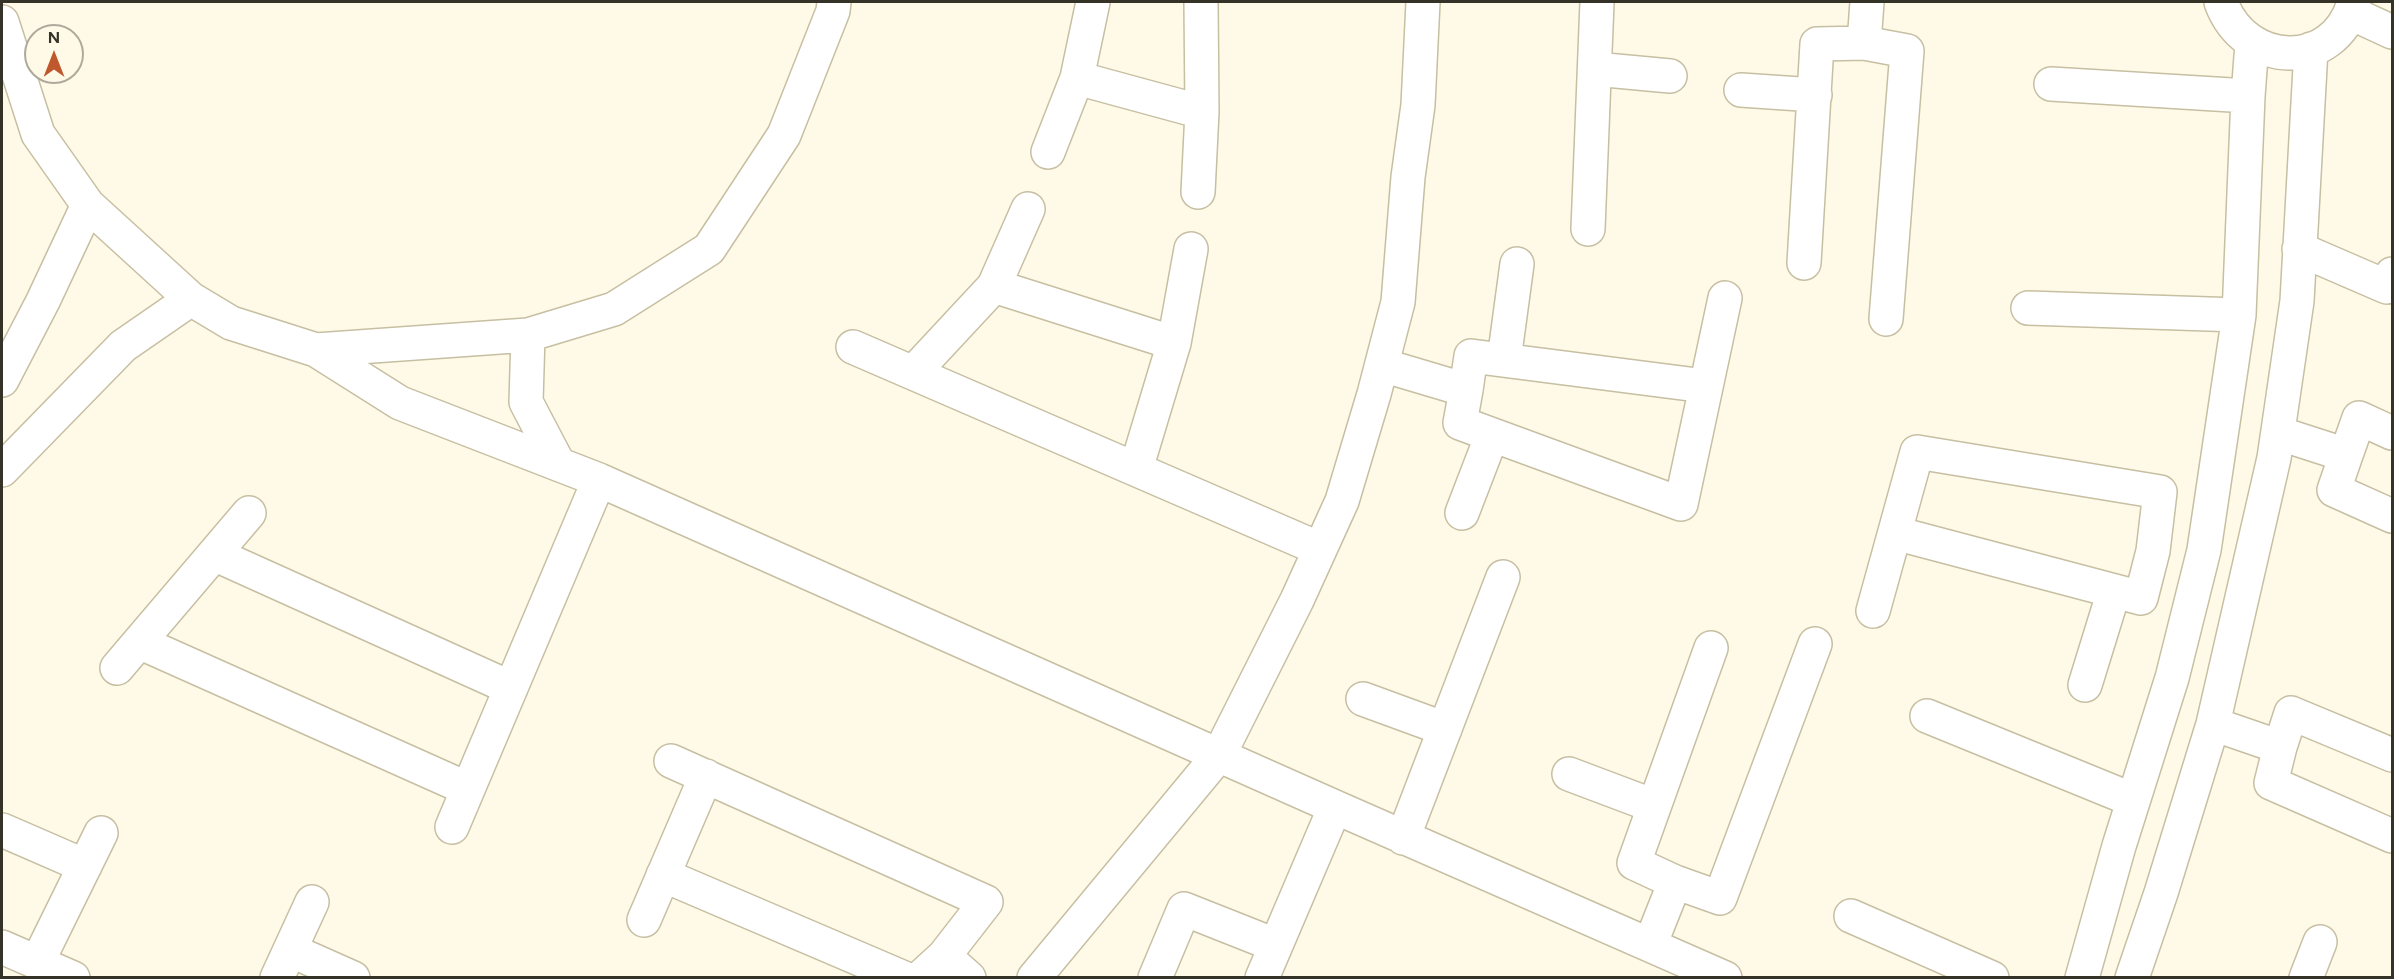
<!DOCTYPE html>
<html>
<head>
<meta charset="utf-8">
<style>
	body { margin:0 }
	#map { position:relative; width:2394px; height:979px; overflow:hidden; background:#fffae8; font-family:Figtree,sans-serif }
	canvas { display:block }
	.frame { position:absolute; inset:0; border:3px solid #353227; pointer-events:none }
	.north { position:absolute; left:24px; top:24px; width:60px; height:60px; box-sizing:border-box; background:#fffae8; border:2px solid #aeaa9b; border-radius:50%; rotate:0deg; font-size:16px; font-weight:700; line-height:24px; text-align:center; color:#353227 }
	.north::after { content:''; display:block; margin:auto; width:21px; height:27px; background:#bf582c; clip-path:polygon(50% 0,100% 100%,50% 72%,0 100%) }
</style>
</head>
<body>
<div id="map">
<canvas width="2394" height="979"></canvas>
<div class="frame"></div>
<div class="north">N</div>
</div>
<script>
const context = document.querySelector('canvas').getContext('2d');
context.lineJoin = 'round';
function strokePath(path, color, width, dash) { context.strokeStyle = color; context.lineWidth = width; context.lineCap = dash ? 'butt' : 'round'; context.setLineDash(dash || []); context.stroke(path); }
const minor = new Path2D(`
	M2221,2C2245,68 2334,72 2354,2
	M2351,13L2392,32
	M2,22L38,134L88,205L191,299L231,323L316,350L528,335L614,309L709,249L784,135L833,11L834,2
	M1864,43L1867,2
	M1595,69L1670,76
	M1077,78L1202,112
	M2051,84L2248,96
	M1741,90L1815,95
	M1048,152L1077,78L1093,2
	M1198,192L1202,112L1201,2
	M1588,229L1597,2
	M2299,249L2387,287L2392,274
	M1804,263L1817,44L1864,43L1907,51L1886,319
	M994,286L1174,343
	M2028,308L2239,315
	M528,335L526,402L558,463
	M853,347L1320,549
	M316,350L400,403L599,480L1335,807L1725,978
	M1504,360L1517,264
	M1382,365L1466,390L1471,356L1705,386
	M913,373L994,286L1028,209
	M2,380L43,301L88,205
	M1466,390L1460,423L1681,504L1725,298
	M2278,433L2346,455L2359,418L2392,433
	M2346,455L2334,490L2392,516
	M1136,469L1174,343L1191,249
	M2,470L123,346L191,299
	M1462,513L1492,435
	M214,554L511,688
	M1873,611L1917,452L2160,492L2153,551L2141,598L1895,533
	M139,642L468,789
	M117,668L249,513
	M2085,685L2114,591
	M1363,699L1445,729
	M1927,716L2133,800
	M2213,724L2280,747L2291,713L2392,755
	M2280,747L2271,783L2392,836
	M671,761L986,902L944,956L920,978
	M1569,774L1654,806
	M452,827L599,480
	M2,830L85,866
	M1403,838L1503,577
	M663,875L904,978
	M1675,882L1634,863L1711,648
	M1851,916L1992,978
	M644,920L706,776
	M1650,945L1675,882L1720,898L1815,644
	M2,947L73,978
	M290,950L353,978
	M944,956L969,978
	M37,963L101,833
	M277,978L312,902
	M1034,978L1219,755L1297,600L1342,501L1374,394L1398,302L1408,177L1418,105L1423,2
	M1155,978L1184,909L1275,945
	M1262,978L1335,807
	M2082,978L2119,846L2172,678L2204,550L2239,315L2248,96L2252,43
	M2132,978L2161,893L2213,724L2274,458L2297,301L2311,49
	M2306,978L2320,942`);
strokePath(minor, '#c7bfa2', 36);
strokePath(minor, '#fff', 33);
</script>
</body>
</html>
